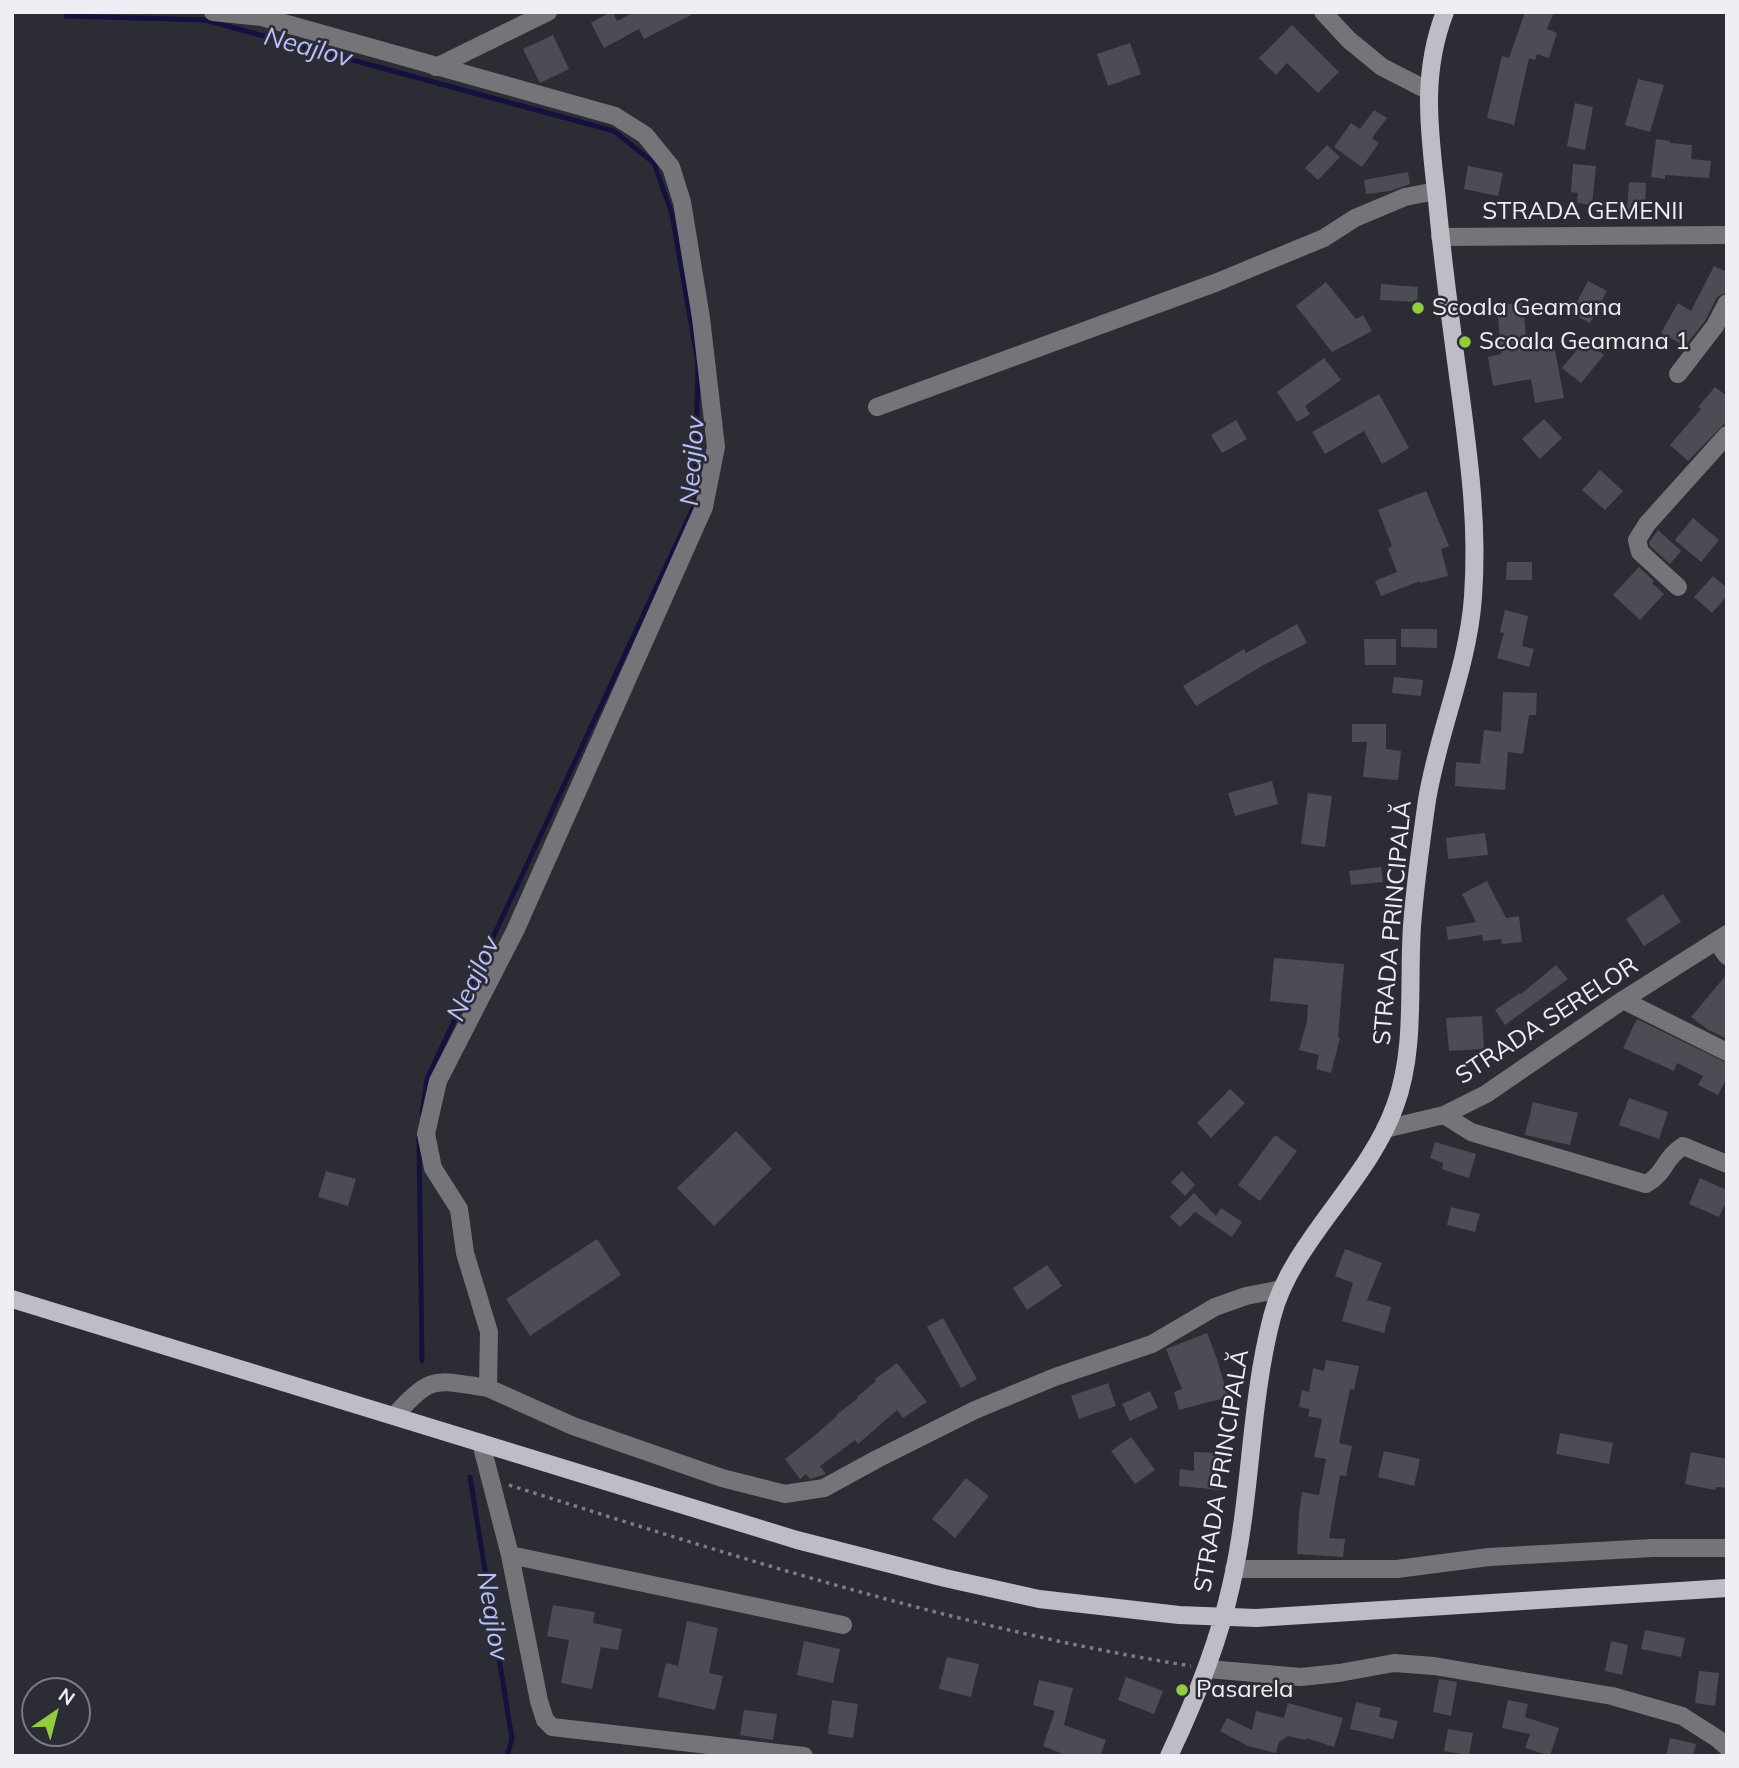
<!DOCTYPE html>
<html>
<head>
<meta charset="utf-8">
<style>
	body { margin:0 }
	#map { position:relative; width:1739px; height:1768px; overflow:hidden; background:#2c2d34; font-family:Mulish,sans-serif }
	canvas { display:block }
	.frame { position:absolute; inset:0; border:14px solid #eeeff4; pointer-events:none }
	.north { position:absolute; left:21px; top:1677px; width:70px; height:70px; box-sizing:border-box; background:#2c2d34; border:2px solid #7a7b81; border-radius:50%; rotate:35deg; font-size:19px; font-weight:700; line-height:28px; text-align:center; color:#eeeff4 }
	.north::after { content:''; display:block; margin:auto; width:24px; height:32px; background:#93cd3d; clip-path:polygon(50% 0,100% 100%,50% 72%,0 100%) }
</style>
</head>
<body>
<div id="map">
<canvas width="1739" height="1768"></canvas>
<div class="frame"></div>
<div class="north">N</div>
</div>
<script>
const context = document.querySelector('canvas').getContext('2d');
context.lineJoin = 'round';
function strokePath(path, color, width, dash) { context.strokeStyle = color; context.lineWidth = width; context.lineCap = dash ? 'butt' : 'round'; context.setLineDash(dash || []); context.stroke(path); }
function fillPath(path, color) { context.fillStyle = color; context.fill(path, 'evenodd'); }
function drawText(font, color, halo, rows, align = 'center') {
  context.font = font + ' Mulish,sans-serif'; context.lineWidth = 5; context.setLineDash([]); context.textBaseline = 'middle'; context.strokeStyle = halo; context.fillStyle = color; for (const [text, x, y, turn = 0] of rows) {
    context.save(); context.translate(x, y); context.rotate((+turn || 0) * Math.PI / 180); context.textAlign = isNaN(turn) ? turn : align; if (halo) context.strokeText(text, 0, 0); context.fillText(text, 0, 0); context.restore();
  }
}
const stream = new Path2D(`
	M66,16L205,20L614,131L654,163L672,214L698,363L695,504L427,1079L422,1114
	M419,1138L422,1361
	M470,1477L512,1739L507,1756`);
const building = new Path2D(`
	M610,12H613L617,21L634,12H697L644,39L639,29L604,48L591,23Z
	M1525,12H1554L1547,29L1557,33L1549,58L1537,54L1535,60L1529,58L1514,125L1487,118L1502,56L1509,58Z
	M1292,25L1339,72L1318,93L1287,63L1276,75L1259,58Z
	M553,35L569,69L540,83L523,49Z
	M1130,43L1141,74L1108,86L1097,54Z
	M1638,79L1664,85L1650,132L1625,125Z
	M1575,103L1593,107L1585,150L1567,146Z
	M1374,110L1387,118L1372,138L1379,143L1362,167L1334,147L1351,123L1360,129Z
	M1656,139L1670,141V143L1692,145L1691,159L1711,161L1709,178L1665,175V179L1651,177Z
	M1327,145L1340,157L1318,180L1305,168Z
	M1573,164L1596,166L1592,205L1577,203L1578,193L1571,192Z
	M1468,166L1503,173L1498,196L1464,189Z
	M1408,172L1410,184L1390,191L1366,194L1364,180Z
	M1629,182L1646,183L1645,210H1627Z
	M1714,266L1727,272V292L1717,297L1705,321L1685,346L1661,333L1678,303L1691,311Z
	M1588,281L1607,291L1590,323L1571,313Z
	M1326,282L1356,319L1363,315L1372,331L1332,352L1296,306Z
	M1381,284L1418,287L1417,302L1380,300Z
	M1523,303L1527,349L1554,345L1564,398L1535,403L1531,379L1493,386L1488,357L1501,354L1497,305Z
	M1585,340L1604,355L1581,383L1562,368Z
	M1324,358L1341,380L1305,406L1310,414L1297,422L1277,392Z
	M1715,387L1727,396V421L1688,461L1670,445L1701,409L1698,407Z
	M1379,394L1409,448L1382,464L1364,431L1325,454L1312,432Z
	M1544,419L1562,438L1540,459L1522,439Z
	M1236,420L1247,439L1222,453L1211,435Z
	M1600,470L1623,491L1605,510L1582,490Z
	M1426,491L1449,546L1441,549L1448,576L1420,583V581L1381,596L1375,581L1397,572L1388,548L1392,546L1378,510Z
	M1693,518L1719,540L1701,562L1675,540Z
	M1658,530L1681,551L1670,564L1650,546L1649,542Z
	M1507,562H1532V580H1506Z
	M1639,567L1654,581L1652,583L1664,594L1640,620L1613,595Z
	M1713,576L1727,588V596L1712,613L1694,597Z
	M1505,610L1528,616L1522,646L1534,649L1529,667L1497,658L1504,633L1500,632Z
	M1297,624L1307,643L1260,667L1196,706L1183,686L1244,649L1246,653Z
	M1401,629H1437V648L1401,647Z
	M1364,639H1396V665H1365Z
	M1394,677L1423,680L1421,696L1392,693Z
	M1503,692L1537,693L1536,715H1529L1523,754L1508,752L1505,790L1455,786L1456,762L1480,764L1484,730L1501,732Z
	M1352,724H1386V749L1401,751L1398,780L1363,777L1367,742H1352Z
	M1272,781L1278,804L1235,816L1228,793Z
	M1308,793L1332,796L1325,847L1301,844Z
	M1485,833L1488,855L1448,859L1446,838Z
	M1381,867L1383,882L1351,885L1349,871Z
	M1487,881L1506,918L1519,916L1522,942L1502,944L1501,939L1483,941L1482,935L1448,940L1446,927L1476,922L1462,894Z
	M1663,894L1681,922L1644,946L1626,919Z
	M1274,958L1344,964L1338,1037L1340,1038L1331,1073L1316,1069L1319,1055L1299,1050L1307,1021L1308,1005L1270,1001Z
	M1556,965L1568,979L1505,1025L1495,1010L1520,993L1521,994Z
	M1727,974V1039L1707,1029L1691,1017Z
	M1482,1016L1484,1049L1449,1051L1446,1018Z
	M1637,1019L1727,1063V1078L1718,1095L1698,1085L1703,1076L1677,1063L1674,1071L1623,1048Z
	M1230,1089L1245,1103L1211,1138L1197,1123Z
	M1629,1098L1668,1112L1659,1139L1619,1125Z
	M1533,1102L1578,1113L1570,1145L1525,1135Z
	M736,1131L772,1169L714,1226L677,1188Z
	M1275,1135L1297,1151L1260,1201L1238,1185Z
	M1435,1142L1476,1154L1469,1178L1442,1169L1443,1163L1430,1158Z
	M326,1171L356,1179L348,1206L318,1197Z
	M1182,1171L1195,1185L1185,1196L1171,1182Z
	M1700,1178L1727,1190V1200L1719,1217L1689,1204Z
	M1194,1193L1216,1216L1221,1208L1242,1222L1232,1237L1195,1212L1180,1227L1170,1217Z
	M1451,1207L1480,1214L1475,1232L1447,1225Z
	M597,1239L621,1275L530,1336L506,1299Z
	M1345,1249L1382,1263L1367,1300L1391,1307L1384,1333L1342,1321L1353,1283L1335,1276Z
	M1047,1265L1062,1286L1027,1310L1013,1288Z
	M943,1318L977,1379L961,1388L927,1327Z
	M1207,1333L1217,1359L1228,1397L1179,1410L1174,1392L1182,1389L1166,1349Z
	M1326,1360L1359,1366L1354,1390L1350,1389L1339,1443L1352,1446L1346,1476L1340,1475L1329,1538L1345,1539L1343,1557L1297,1554L1299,1514L1302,1492L1319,1495L1326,1459L1314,1457L1322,1419L1308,1416L1310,1409L1299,1407L1302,1390L1309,1392L1313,1368L1324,1371Z
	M897,1363L927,1402L903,1418L897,1410L858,1444L855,1440L820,1466L826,1474L810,1479L806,1474L800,1479L785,1459L813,1437L837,1416L836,1415L858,1398L857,1397L876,1381L875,1379Z
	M1108,1383L1116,1406L1079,1419L1071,1396Z
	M1150,1391L1158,1408L1130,1421L1122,1404Z
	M1560,1433L1613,1443L1609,1464L1556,1454Z
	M1131,1437L1155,1470L1135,1484L1111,1451Z
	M1384,1451L1420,1459L1414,1486L1378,1477Z
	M1194,1452L1223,1453L1221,1490L1179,1486L1180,1469L1194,1471Z
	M1691,1452L1727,1459V1488L1716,1487L1715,1490L1685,1484Z
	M966,1478L989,1496L955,1538L932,1519Z
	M553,1605L595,1612L593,1623L622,1629L618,1650L601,1647L592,1689L561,1683L569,1640L547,1636Z
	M687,1621L718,1628L709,1673L723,1676L715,1710L658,1697L666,1663L678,1666Z
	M1645,1630L1685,1638L1681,1657L1641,1649Z
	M804,1641L840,1649L833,1683L797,1675Z
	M1611,1641L1628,1645L1622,1675L1605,1671Z
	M947,1657L979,1664L971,1697L939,1689Z
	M1699,1671L1719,1673L1715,1706L1695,1703Z
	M1126,1677L1163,1691L1154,1714L1118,1700Z
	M1439,1679L1457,1682L1451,1716L1433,1712Z
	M1039,1680L1073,1688L1064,1725L1106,1740L1100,1756H1068L1043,1746L1055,1711L1033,1705Z
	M832,1700L858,1704L853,1738L828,1734Z
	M1508,1700L1528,1704L1525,1717L1559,1728L1550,1756L1525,1748L1530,1734L1502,1728Z
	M1356,1702L1381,1708L1379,1717L1398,1721L1393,1739L1350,1729Z
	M1288,1703L1343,1718L1334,1747L1306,1738L1305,1740L1288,1736L1279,1742L1276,1753L1248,1746L1220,1731L1227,1718L1252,1730L1256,1711L1284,1718Z
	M744,1710L777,1714L773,1740L740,1735Z
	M1448,1729L1473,1733L1469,1755L1444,1751Z
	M1670,1738L1696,1744L1693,1756H1666Z`);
const path = new Path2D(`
	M509,1485C733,1556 959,1629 1191,1666`);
const minor = new Path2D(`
	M213,12L262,17L615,116L645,135L671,167L682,202L701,318L716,447L704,507L515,931L438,1081L426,1134L433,1168L459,1209L465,1253L489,1332L488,1388L573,1426L722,1478L785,1494L824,1488L877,1459L975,1410L1055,1377L1152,1344L1215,1307L1246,1296L1282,1289
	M1323,12L1349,40L1382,67L1427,90
	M436,67L548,12
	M1440,237L1727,235
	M1678,374L1715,326L1727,303
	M877,407L1215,283L1324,238L1355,218L1405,197L1436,191
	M1678,587L1640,552L1637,540L1647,524L1727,435
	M1716,941L1727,956
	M1623,1000L1727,1052
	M1444,1115L1471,1132L1646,1184C1665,1174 1664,1158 1683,1146L1727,1164
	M1385,1129L1444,1115L1486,1094L1623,1000L1727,934
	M394,1416C433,1374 433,1380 488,1388
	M481,1443L510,1555L539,1701L545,1720L552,1727L804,1756
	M510,1555L843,1625
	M1234,1569H1397L1489,1557L1652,1548H1727
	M1208,1669L1301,1677L1339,1673L1394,1663L1434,1666L1612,1696L1682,1716L1718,1739L1727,1747`);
const major = new Path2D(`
	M12,1299L797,1540L945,1578L1039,1599L1179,1615L1256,1618L1727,1588
	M1169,1756C1195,1701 1218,1645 1231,1586C1252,1497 1249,1405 1272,1317C1291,1242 1368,1182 1395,1106C1416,1050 1408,985 1412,926C1415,885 1421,842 1427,800C1438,732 1468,667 1473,597C1478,528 1470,466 1461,398C1452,332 1443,266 1437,200C1430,135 1420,76 1445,12`);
const markers = [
	[1418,308,7,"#93cd3d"],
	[1465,342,7,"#93cd3d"],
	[1182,1690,7,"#93cd3d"]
];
const streetNames = [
	["STRADA GEMENII",1583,212],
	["STRADA PRINCIPALĂ",1393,923,-85],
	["STRADA SERELOR",1547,1021,-33],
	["STRADA PRINCIPALĂ",1222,1471,-81]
];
const poiNames = [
	["Scoala Geamana",1432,308],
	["Scoala Geamana 1",1479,342],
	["Pasarela",1196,1690]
];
const waterNames = [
	["Neajlov",308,48,15],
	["Neajlov",693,461,-86],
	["Neajlov",474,979,-65],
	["Neajlov",492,1616,81]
];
strokePath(stream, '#14113e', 5);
fillPath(building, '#4b4c54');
strokePath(path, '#7c7d83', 3.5, [3.5, 5]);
strokePath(minor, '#757579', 18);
strokePath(major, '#bcbdc5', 18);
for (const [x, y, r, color] of markers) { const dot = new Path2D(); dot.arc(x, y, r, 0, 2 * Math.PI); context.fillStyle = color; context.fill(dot); strokePath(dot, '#2c2d34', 2.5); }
drawText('24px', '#eeeff4', '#2c2d34', streetNames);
drawText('24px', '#eeeff4', '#2c2d34', poiNames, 'left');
drawText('italic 26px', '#b8bfff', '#2c2d34', waterNames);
</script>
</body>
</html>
